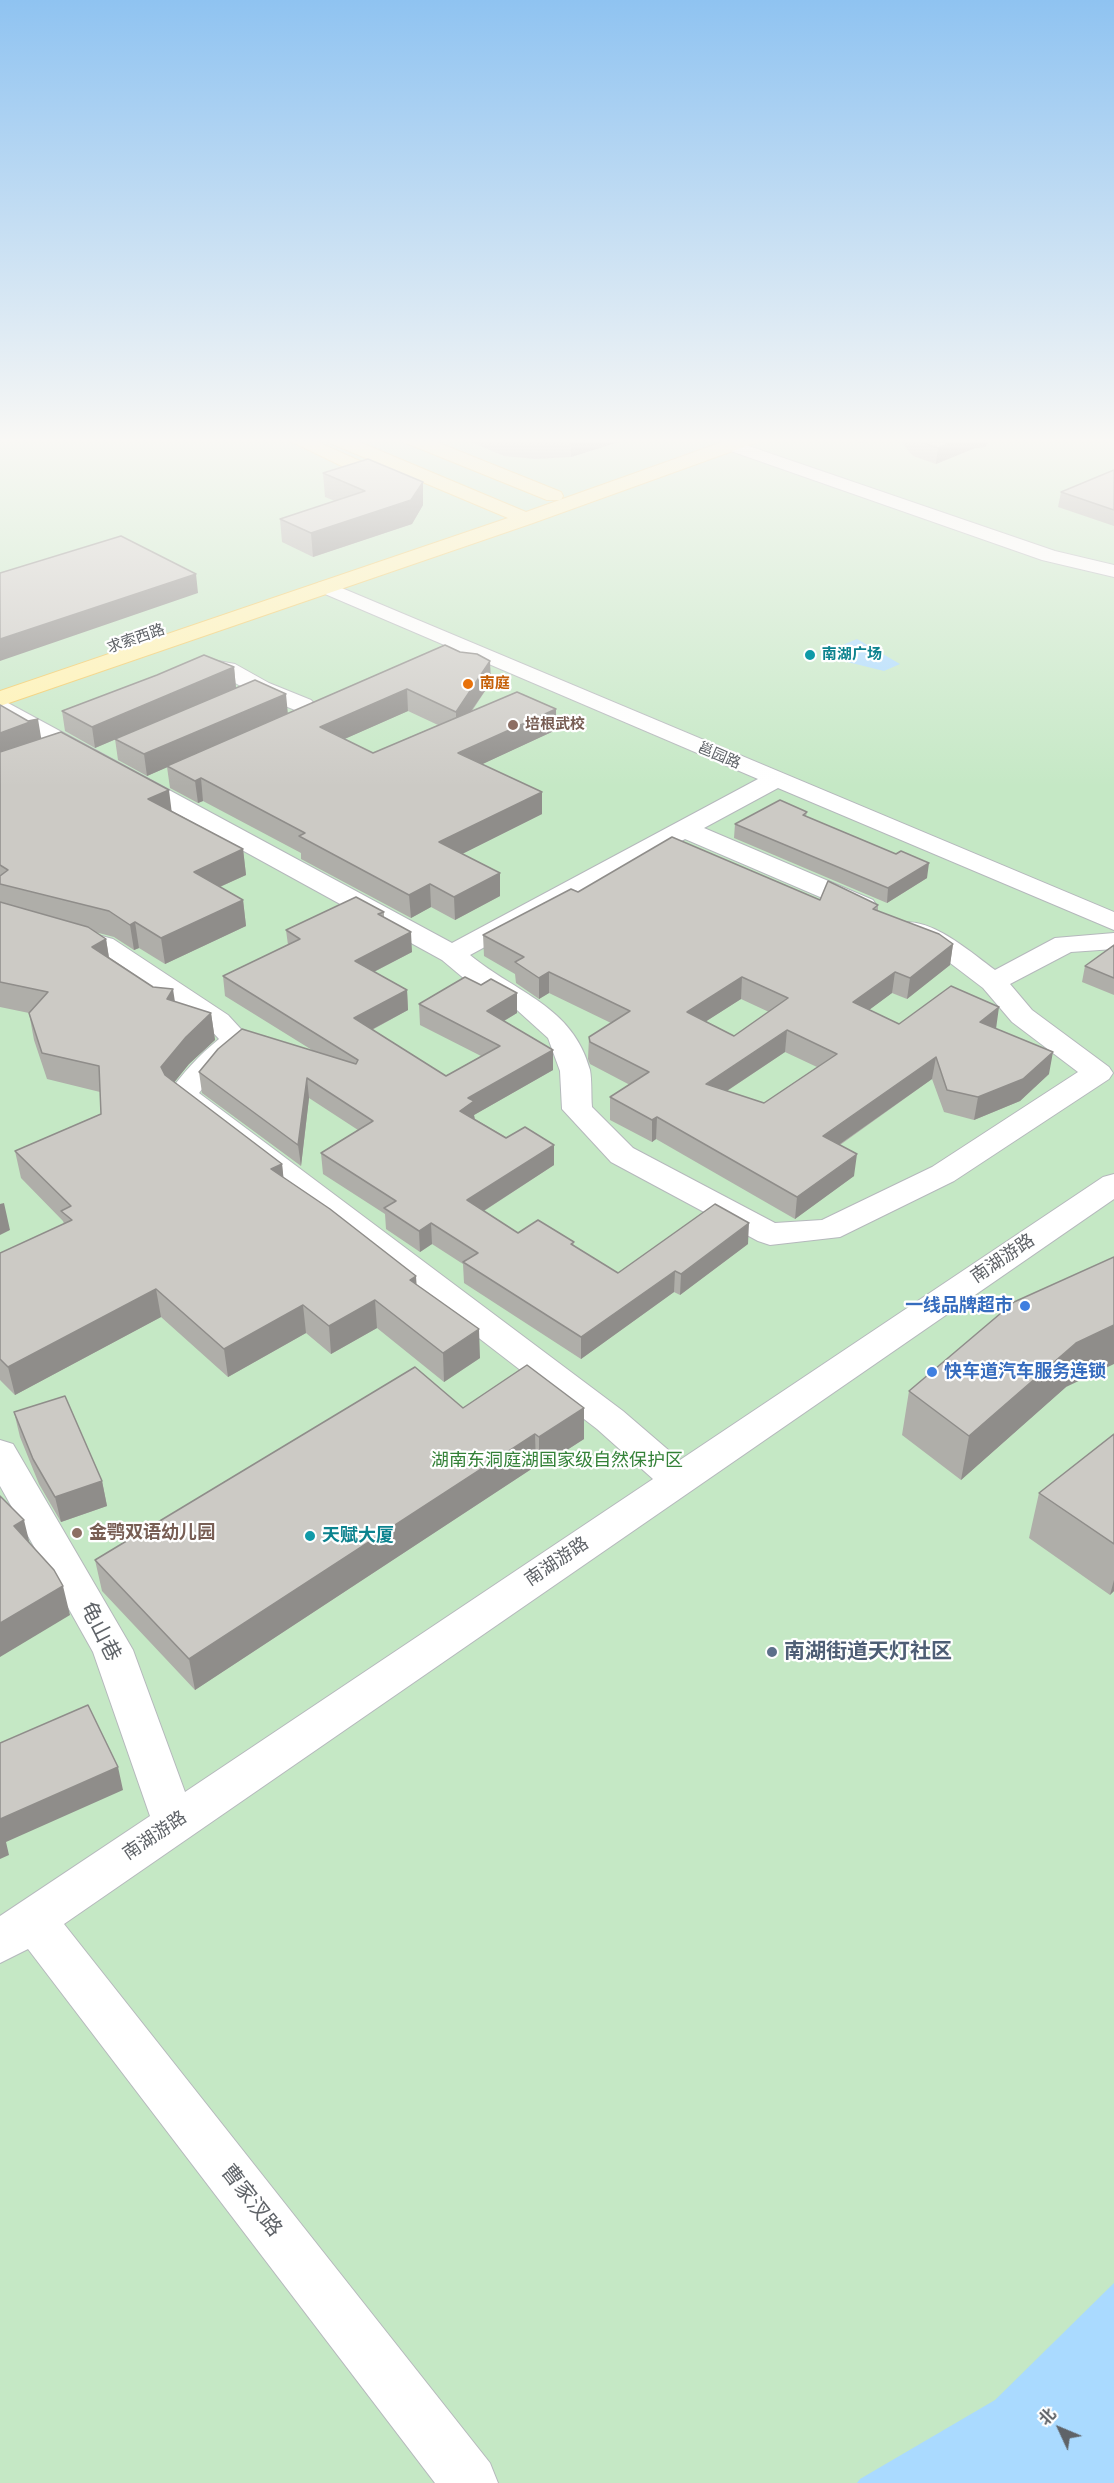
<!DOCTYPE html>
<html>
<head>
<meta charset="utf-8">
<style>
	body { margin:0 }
	#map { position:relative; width:1114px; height:2483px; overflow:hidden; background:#f1efe8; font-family:Manrope,"Noto Sans SC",sans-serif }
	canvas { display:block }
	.north { position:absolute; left:1030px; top:2399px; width:60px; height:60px; -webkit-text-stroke:4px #fff; paint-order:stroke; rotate:314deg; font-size:16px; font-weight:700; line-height:24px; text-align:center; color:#5f6368 }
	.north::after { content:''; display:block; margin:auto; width:21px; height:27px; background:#5f6368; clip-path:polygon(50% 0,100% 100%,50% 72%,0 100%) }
</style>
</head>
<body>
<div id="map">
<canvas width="1114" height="2483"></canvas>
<div class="north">北</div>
</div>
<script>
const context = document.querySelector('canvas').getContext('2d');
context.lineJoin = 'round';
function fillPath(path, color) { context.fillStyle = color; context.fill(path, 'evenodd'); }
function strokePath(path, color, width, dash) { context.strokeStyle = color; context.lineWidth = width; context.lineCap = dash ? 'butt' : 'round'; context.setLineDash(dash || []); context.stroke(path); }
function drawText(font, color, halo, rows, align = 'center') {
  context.font = font + ' Manrope,"Noto Sans SC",sans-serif'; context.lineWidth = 4.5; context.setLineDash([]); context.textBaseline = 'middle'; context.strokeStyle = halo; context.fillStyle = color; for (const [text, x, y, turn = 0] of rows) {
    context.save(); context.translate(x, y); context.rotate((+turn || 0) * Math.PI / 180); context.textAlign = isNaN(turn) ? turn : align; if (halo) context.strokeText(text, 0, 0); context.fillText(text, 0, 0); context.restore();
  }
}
const green = new Path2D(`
	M0,439H1114V2483H0Z`);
const water = new Path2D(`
	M857,639L900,664L884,671L819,655Z
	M1114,2283V2483H857L860,2479L995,2400Z`);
const minor = new Path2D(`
	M731,440L1055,551L1114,565V577L1042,560L725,449L722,445L725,441Z
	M325,581L1114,912V930L778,788L704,828L873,900L877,906L873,912L864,914L855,912L685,839L470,955C516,993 573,1006 590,1070C592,1081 591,1095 592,1107L633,1148L775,1223L822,1220L932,1167L1078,1072L1012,1022L983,988L937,953L901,935L897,929L901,923C930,916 972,953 995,970L1055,938L1114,933V949L1071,952L1010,984L1032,1010L1109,1067L1113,1073L1109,1079L954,1181L840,1237L770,1245L758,1241L611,1162L562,1109L560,1071L548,1038L517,1010L473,986L442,960L0,717V701L8,703L452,943L758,779L318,591L315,587L318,583Z
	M201,658L235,664L269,683L311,700L324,715C315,727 288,737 274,734L270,729L274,724L298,713L295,710L253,693L221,675L204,672L193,676L185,674L182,669L185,664Z
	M0,910L113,939L228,1015L251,1040L219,1068L199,1093L623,1411L680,1460L1103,1177L1114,1174V1199L64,1924L490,2463L498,2483H435L28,1949L0,1963V1916L150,1816L93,1652L0,1486V1440L13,1444L133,1650L185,1792L653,1479L597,1429L171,1101L167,1095C182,1074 199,1055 219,1039L208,1027L93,951L0,926Z`);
const major = new Path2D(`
	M286,439H311L362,462L365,466L356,471L350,470Z
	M327,439H352L526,512L731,439H758L755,443L533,523L0,706V691L508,518L330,443Z
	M403,439H429L561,492L563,496L561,500H547L406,443Z`);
const wall = new Path2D(`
	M464,439H628L571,457L536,459L504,456Z
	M849,439H870L860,443Z
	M898,439H990L985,447L975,448L936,464L913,456Z
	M1114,470V526L1058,507L1061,492Z
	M323,473L423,505L412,524L313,557L282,542L280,519L335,501L325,497Z
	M445,645L491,682L472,711L556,730L482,764L542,814L462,854L500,896L455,920L431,907L411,918L301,859V853L203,801L198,803L170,788L167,767L147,776L118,760L115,739L288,714ZM408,711L438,725L373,753L344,739Z
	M234,667L236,688L95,748L65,731L62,711L157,675Z
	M0,705L41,738L172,811L243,849L246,875L220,887L243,900L246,926L165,964L139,948L134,950L114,937L95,932L106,939L109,957L175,1002L211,1013L215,1040L189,1064L174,1082L282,1164L283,1177L416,1276V1284L480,1358L444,1382L377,1328L331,1354L306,1333L228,1377L161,1317L15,1395L0,1380V1253L64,1224L63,1221L21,1178L15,1151L101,1114L100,1092L47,1079L34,1040L29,1013L0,1007Z
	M807,812L806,816L927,878L887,903L734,838L735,824Z
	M578,892L820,900L878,905V911L953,944L950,965L907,999L892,993L869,1010L899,1024L996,1029L1049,1074L1020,1101L974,1120L944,1112L932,1079L840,1145L854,1176L795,1219L656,1139L652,1142L610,1120V1097L630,1085L590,1064L588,1059L589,1037L611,1023L549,993L539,999L516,983L515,974L484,956L483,935ZM741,999L769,1012L734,1036L705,1022ZM785,1052L817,1067L764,1103L727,1091Z
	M384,912V917L412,952L374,972L407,990L408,1010L372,1030L446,1076L481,1056L420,1025L419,1004L517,1013L504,1021L553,1050V1070L474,1115L475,1119L554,1165L484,1211L518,1233L574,1242L573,1246L618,1273L748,1244L680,1295L674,1292L581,1359L464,1283L463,1264L432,1244L420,1252L386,1229L385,1214L323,1174L321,1153L358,1130L309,1098L301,1166L202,1093L199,1072L312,1050L225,996L223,976L288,945L286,930Z
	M1114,945V995L1082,982L1085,966Z
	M1066,1387L961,1480L902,1435L909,1391Z
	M463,1408H584V1439L539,1468L536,1466L195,1690L102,1591L95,1560Z
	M14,1412L102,1481L107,1506L61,1522L39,1484L20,1437Z
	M1114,1434V1591L1110,1595L1029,1538L1039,1493Z`);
const shadedWall = new Path2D(`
	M571,439H628L571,457Z
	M861,439H870L860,443Z
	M959,439H990L985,447L975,448L936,464L938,448Z
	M423,482V505L412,524L313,557L311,533Z
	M196,574L198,593L0,661V639Z
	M490,661L491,682L456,733V712Z
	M234,667L236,688L95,748L92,727Z
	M407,689L408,711L322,749L320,727Z
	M286,694L288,715L147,776L144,754Z
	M556,709V730L459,775L458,753Z
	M38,719L42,743L0,759V733Z
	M201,778L203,801L198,803L195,781Z
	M169,790L172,814L148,799Z
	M542,792V814L440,865L439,842Z
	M243,849L246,875L197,897L194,872Z
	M929,863L927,878L887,903L888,888Z
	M500,873V896L455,920L454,897Z
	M430,884L431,907L411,918L409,895Z
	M243,900L246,926L165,964L161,938Z
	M135,922L139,948L134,950L130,925Z
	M411,932L412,952L356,981L355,961Z
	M106,939L110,965L92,947Z
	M953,944L950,965L907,999L910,978Z
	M549,972V993L539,999V978Z
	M895,972L892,993L850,1024L853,1002Z
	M742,977L741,999L686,1034L687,1012Z
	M173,989L177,1015L167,999Z
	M407,990L408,1010L356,1038L354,1018Z
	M517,993V1013L487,1031V1011Z
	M999,1007L996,1029L980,1022Z
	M211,1013L215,1040L189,1064L165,1094L161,1067L186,1037Z
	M787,1030L785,1052L704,1106L706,1084Z
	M553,1050V1070L474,1115L475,1122L460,1111L468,1098Z
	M1053,1052L1049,1074L1020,1101L974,1120L978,1097Z
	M936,1057L932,1079L820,1158L823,1136Z
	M307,1078L309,1098L301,1166L298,1145Z
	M657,1117L656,1139L652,1142V1120Z
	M554,1145V1165L468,1221L467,1200Z
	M857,1154L854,1176L795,1219L797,1197Z
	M282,1164L285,1191L271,1169Z
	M4,1203L10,1230L0,1235V1204Z
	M431,1223L432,1244L420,1252L419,1231Z
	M749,1223L748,1244L680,1295L681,1274Z
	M675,1271L674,1292L581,1359V1337Z
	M416,1276L418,1305L410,1280Z
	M156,1289L161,1317L15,1395L8,1367Z
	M375,1300L377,1328L331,1354L329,1326Z
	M303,1305L306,1333L228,1377L224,1349Z
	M1114,1325V1364L1066,1387L961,1480L969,1436L1076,1343Z
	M479,1329L480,1358L444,1382L443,1353Z
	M584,1408V1439L539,1468V1437Z
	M535,1434L536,1466L195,1690L189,1659Z
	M102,1481L107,1506L61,1522L55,1497Z
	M24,1520L31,1549L14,1526Z
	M1114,1580V1591L1110,1595Z
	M63,1586L70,1615L0,1657V1623Z
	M118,1767L123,1790L6,1842L9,1855L0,1859V1819Z`);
const building = new Path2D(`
	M914,439H959L938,448Z
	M368,459L423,482L411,500L311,533L280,519L365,491L323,473Z
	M1114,470V510L1061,492Z
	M121,536L196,574L0,639V573Z
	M445,645L460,652L477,654L490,661L456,712L407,689L320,727L373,753L517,692L556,709L458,753L542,792L439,842L500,873L454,897L430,884L409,895L299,836L305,833L201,778L195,781L167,766Z
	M204,655L234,667L92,727L62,711L157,675Z
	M255,680L286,694L144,754L115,739Z
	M0,705L28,721L38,719L0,733Z
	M61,732L169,790L148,799L243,849L194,872L243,900L161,938L135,922L130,925L109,911L0,884V876L8,870L0,865V752Z
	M780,800L807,812L803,815L896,854L901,851L929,863L888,888L735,824Z
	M672,837L820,900L828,881L878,905L873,909L939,934L953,944L910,978L895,972L853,1002L899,1024L951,986L999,1007L980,1022L1053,1052L1023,1079L978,1097L947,1090L936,1057L823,1136L857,1154L797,1197L657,1117L652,1120L610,1097L649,1072L590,1042L589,1037L630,1011L549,972L539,978L515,962L524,957L483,935L571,889L578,892ZM742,977L788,998L734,1036L687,1012ZM787,1030L837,1054L764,1103L706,1084Z
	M356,897L384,912L378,914L411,932L355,961L407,990L354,1018L446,1076L500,1046L419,1004L465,977L481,985L491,979L517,993L487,1011L553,1050L468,1098L474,1101L460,1111L506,1138L525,1127L554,1145L467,1200L518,1233L538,1220L574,1242L571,1244L618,1273L715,1204L749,1223L681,1274L675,1271L581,1337L463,1262L478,1253L431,1223L419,1231L384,1208L396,1201L321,1153L373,1121L307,1078L298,1145L199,1072L218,1049L242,1029L356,1064L358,1060L223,976L300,939L286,930Z
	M0,902L88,927L106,939L92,947L153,987L173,989L167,999L211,1013L186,1037L161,1067L165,1075L282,1164L271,1169L330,1209L416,1276L410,1280L479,1329L443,1353L375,1300L329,1326L303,1305L224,1349L156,1289L8,1367L0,1359V1253L72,1220L61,1211L71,1206L15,1151L101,1114L99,1066L42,1053L29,1013L48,992L0,982Z
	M1114,945V978L1085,966Z
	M1114,1257V1325L1076,1343L969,1436L909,1391L1014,1302Z
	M527,1365L584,1408L539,1437L535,1434L189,1659L95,1560L415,1367L463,1408Z
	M65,1396L102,1481L55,1497L33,1459L14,1412Z
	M1114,1434V1544L1039,1493Z
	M0,1496L24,1520L14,1526L54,1570L63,1586L0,1623Z
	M88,1705L118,1767L0,1819V1743Z`);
const markers = [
	[810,655,6,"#0f9aa8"],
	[468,684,6,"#e8710a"],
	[513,725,6,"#8d6e63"],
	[1025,1306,6,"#3f7fe0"],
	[932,1372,6,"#3f7fe0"],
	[77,1533,6,"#8d6e63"],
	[310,1536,6,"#0f9aa8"],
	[772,1652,6,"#5c6f8a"]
];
const farStreetnames = [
	["求索西路",136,639,-19],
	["邕园路",719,756,23]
];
const farCulturenames = [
	["南湖广场",822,655]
];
const farFoodnames = [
	["南庭",480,684]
];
const farEducationnames = [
	["培根武校",525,725]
];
const streetNames = [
	["南湖游路",1003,1259,-34],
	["南湖游路",557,1562,-34],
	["南湖游路",155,1836,-34]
];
const shopNames = [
	["一线品牌超市",1013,1306],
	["快车道汽车服务连锁",944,1372,"left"]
];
const parkNames = [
	["湖南东洞庭湖国家级自然保护区",557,1461]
];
const educationNames = [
	["金鹗双语幼儿园",89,1533]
];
const cultureNames = [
	["天赋大厦",322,1536]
];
const nearStreetnames = [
	["龟山巷",100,1632,63],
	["曹家汊路",251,2201,52]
];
const nearServicenames = [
	["南湖街道天灯社区",784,1652]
];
fillPath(green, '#c5e8c5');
fillPath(water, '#aadaff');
strokePath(minor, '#b5b8bc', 2);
strokePath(major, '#f2c960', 2);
fillPath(minor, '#fff');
fillPath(major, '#fff2af');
fillPath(wall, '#afaea9');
fillPath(shadedWall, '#8f8d8a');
fillPath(building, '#cccac5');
strokePath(building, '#8f8d8a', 1.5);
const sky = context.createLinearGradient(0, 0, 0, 787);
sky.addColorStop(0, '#8fc3f1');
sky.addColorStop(0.56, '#f9f8f5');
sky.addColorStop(1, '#f9f8f500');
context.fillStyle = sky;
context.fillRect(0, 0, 1114, 787);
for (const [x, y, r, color] of markers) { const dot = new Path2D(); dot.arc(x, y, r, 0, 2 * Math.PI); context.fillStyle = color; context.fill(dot); strokePath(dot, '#fff', 2); }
drawText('15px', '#5f6368', '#fff', farStreetnames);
drawText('bold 15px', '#0d838f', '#fff', farCulturenames, 'left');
drawText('bold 15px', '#c56008', '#fff', farFoodnames, 'left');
drawText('bold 15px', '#785e54', '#fff', farEducationnames, 'left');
drawText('18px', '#5f6368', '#fff', streetNames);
drawText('bold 18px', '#366cbe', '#fff', shopNames, 'right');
drawText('18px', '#348238', '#fff', parkNames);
drawText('bold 18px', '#785e54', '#fff', educationNames, 'left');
drawText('bold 18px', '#0d838f', '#fff', cultureNames, 'left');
drawText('21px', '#5f6368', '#fff', nearStreetnames);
drawText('bold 21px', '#4e5e75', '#fff', nearServicenames, 'left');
</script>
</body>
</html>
